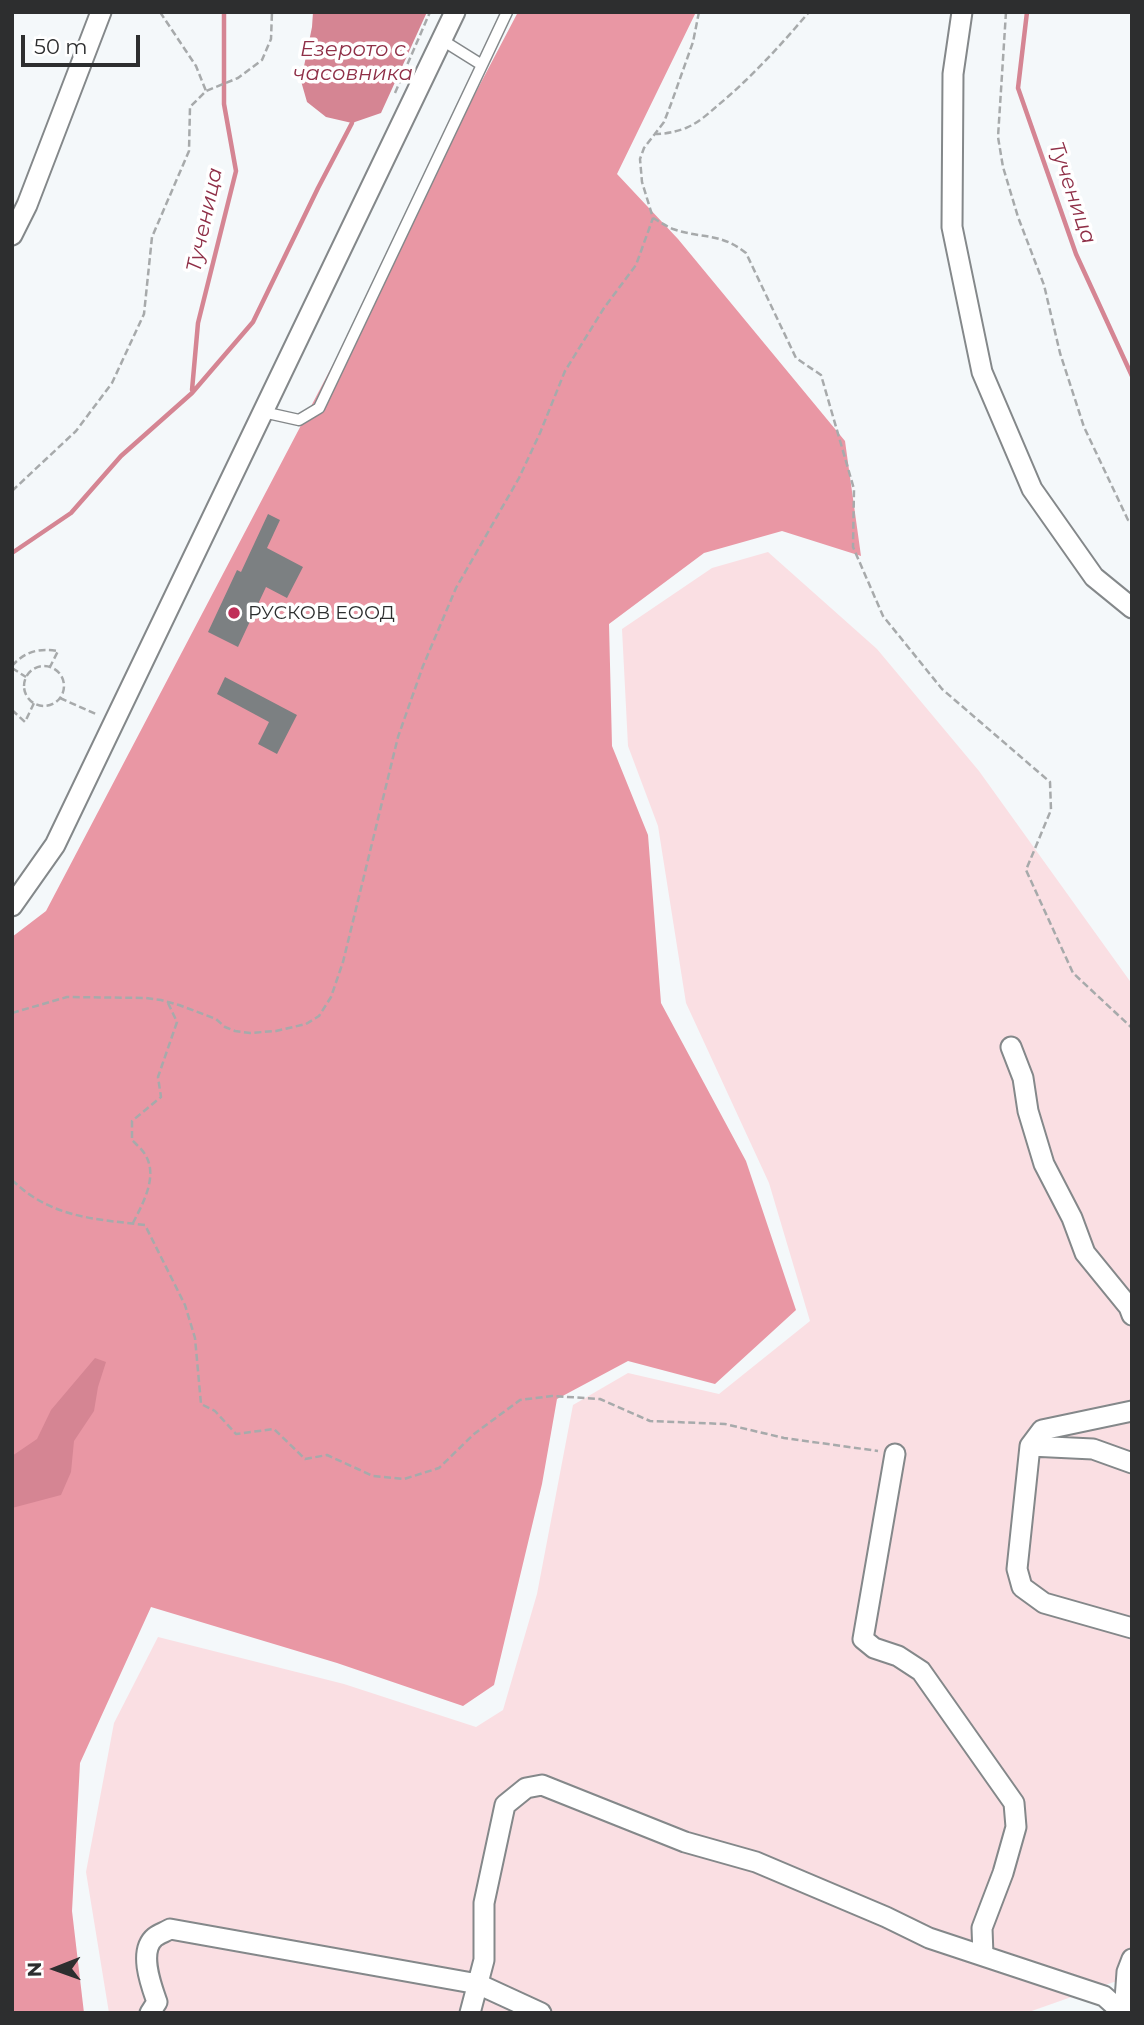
<!DOCTYPE html>
<html>
<head>
<meta charset="utf-8">
<style>
	body { margin:0 }
	#map { position:relative; width:1144px; height:2025px; overflow:hidden; background:#f4f8fa; font-family:Montserrat,sans-serif }
	canvas { display:block }
	.frame { position:absolute; inset:0; border:14px solid #2d2e2f; pointer-events:none }
	.north { position:absolute; left:21px; top:1934px; width:70px; height:70px; -webkit-text-stroke:5px #fff; paint-order:stroke; rotate:269deg; font-size:19px; font-weight:700; line-height:28px; text-align:center; color:#2d2e2f }
	.north::after { content:''; display:block; margin:auto; width:24px; height:32px; background:#2d2e2f; clip-path:polygon(50% 0,100% 100%,50% 72%,0 100%) }
	.scale { position:absolute; left:21px; top:35px; width:119px; height:32px; box-sizing:border-box; border:4px solid #2d2e2f; border-top:0; padding-left:9px; font-size:21px; line-height:24px; white-space:nowrap; color:#2d2e2f; -webkit-text-stroke:5px #fff; paint-order:stroke }
</style>
</head>
<body>
<div id="map">
<canvas width="1144" height="2025"></canvas>
<div class="frame"></div>
<div class="north">N</div>
<div class="scale">50 m</div>
</div>
<script>
const context = document.querySelector('canvas').getContext('2d');
context.lineJoin = 'round';
function fillPath(path, color) { context.fillStyle = color; context.fill(path, 'evenodd'); }
function strokePath(path, color, width, dash) { context.strokeStyle = color; context.lineWidth = width; context.lineCap = dash ? 'butt' : 'round'; context.setLineDash(dash || []); context.stroke(path); }
function drawText(font, color, halo, rows, align = 'center') {
  context.font = font + ' Montserrat,sans-serif'; context.lineWidth = 7; context.setLineDash([]); context.textBaseline = 'middle'; context.strokeStyle = halo; context.fillStyle = color; for (const [text, x, y, turn = 0] of rows) {
    context.save(); context.translate(x, y); context.rotate((+turn || 0) * Math.PI / 180); context.textAlign = isNaN(turn) ? turn : align; if (halo) context.strokeText(text, 0, 0); context.fillText(text, 0, 0); context.restore();
  }
}
const green = new Path2D(`
	M768,552L877,649L979,771L1132,984V1984L1114,1982L1026,2013H109L86,1872L114,1723L158,1637L344,1684L476,1727L503,1710L537,1594L573,1405L628,1373L719,1394L810,1321L769,1183L686,1003L658,826L628,746L622,629L712,568Z`);
const forest = new Path2D(`
	M518,12H696L617,174L678,239L845,441L861,556L782,531L704,553L609,624L612,746L648,835L661,1003L746,1161L796,1310L715,1384L628,1361L557,1399L542,1484L494,1685L463,1706L337,1663L151,1607L80,1763L72,1911L84,2013H12V937L46,911Z`);
const water = new Path2D(`
	M313,12H427L381,113L352,123L326,117L307,102L301,81L312,27Z
	M95,1358L106,1362L98,1387L94,1411L74,1441L71,1472L61,1495L12,1508V1456L37,1439L51,1410Z`);
const stream = new Path2D(`
	M1027,12L1018,88L1076,254L1132,376
	M192,390L198,323L236,171L224,104V12
	M12,553L71,513L121,456L192,393L253,322L318,188L352,123`);
const building = new Path2D(`
	M268,514L280,520L267,548L303,567L287,598L266,587L238,647L208,632L237,570L241,572Z
	M225,677L297,715L277,754L258,744L269,722L217,694Z`);
const path = new Path2D(`
	M160,12L196,66L206,91
	M699,12L693,42L671,104L664,122L644,148L640,159L642,182L653,218C660,222 666,226 673,229C701,239 720,232 746,253L796,358L821,375L854,489L853,547L883,616L942,689L1050,782L1051,810L1026,870L1073,973L1132,1028
	M1006,12L998,137L1003,167L1018,217L1044,285L1060,353L1084,427L1128,520L1132,522
	M395,93L430,12
	M654,134C666,134 675,132 686,128C698,123 708,114 717,106C751,78 781,45 809,12
	M12,491L76,431L112,383L144,314L152,237L189,151L190,107L206,91L238,78L262,60L271,39L272,12
	M12,666C25,651 39,648 58,651L50,667
	M24 686a20 20 0 1 1 40 0a20 20 0 1 1-40 0Z
	M12,668L26,677
	M60,698L98,715
	M12,710L25,722L34,703
	M12,1013L67,997L146,998L161,1000L179,1005L216,1019L225,1027L235,1031L250,1033L276,1031L306,1024L319,1016L331,997L343,962L398,737L423,666L456,588L519,478L540,433L565,371L604,308L636,265L653,218
	M12,1180C51,1218 95,1219 145,1225L185,1305L195,1338L201,1404L215,1411L236,1434L274,1429L305,1459L327,1455L373,1476L404,1479L439,1468L474,1434L520,1400L552,1396L600,1399L650,1421L725,1424L784,1438L878,1451
	M133,1223C142,1205 157,1179 147,1158C144,1151 137,1145 132,1140V1121L161,1097L158,1077L177,1022L168,1003`);
const lane = new Path2D(`
	M482,65L507,12
	M263,412L299,420L319,408L482,65L442,40`);
const street = new Path2D(`
	M962,12L953,74L952,227L982,372L1032,489L1094,577L1132,608
	M12,235L27,205L101,12
	M12,906L55,845L455,12
	M1011,1047L1023,1078L1028,1111L1044,1164L1072,1218L1085,1253L1129,1307L1132,1315
	M1132,1411L1042,1430L1030,1446L1017,1569L1022,1587L1044,1603L1132,1628
	M1030,1446L1093,1449L1132,1463
	M895,1454L863,1639L874,1648L898,1656L921,1671L1014,1803L1016,1827L1003,1873L982,1928L983,1955
	M150,2013L157,2002C151,1985 138,1951 155,1937C159,1934 165,1932 170,1929L478,1984L541,2013
	M470,2013L484,1960V1903L505,1805L526,1788L542,1785L685,1842L756,1862L886,1917L929,1938L1104,1996L1123,2013
	M1124,2013L1127,1972L1132,1959`);
const markers = [
	[234,613,7,"#c03059"]
];
const poiNames = [
	["РУСКОВ ЕООД",248,613]
];
const waterNames = [
	["Езерото с",353,50],
	["часовника",353,74],
	["Тученица",1072,193,71],
	["Тученица",205,220,-78]
];
fillPath(green, '#fadfe3');
fillPath(forest, '#e997a4');
fillPath(water, '#d58593');
strokePath(stream, '#d58593', 4.5);
fillPath(building, '#7c8082');
strokePath(lane, '#84888a', 13);
strokePath(street, '#84888a', 23);
strokePath(path, '#a7aaab', 2.5, [7, 3.5]);
strokePath(lane, '#fff', 10);
strokePath(street, '#fff', 19);
for (const [x, y, r, color] of markers) { const dot = new Path2D(); dot.arc(x, y, r, 0, 2 * Math.PI); context.fillStyle = color; context.fill(dot); strokePath(dot, '#fff', 2.5); }
drawText('19px', '#2d2e2f', '#fff', poiNames, 'left');
drawText('italic 21px', '#8f2f47', '#fff', waterNames);
</script>
</body>
</html>
